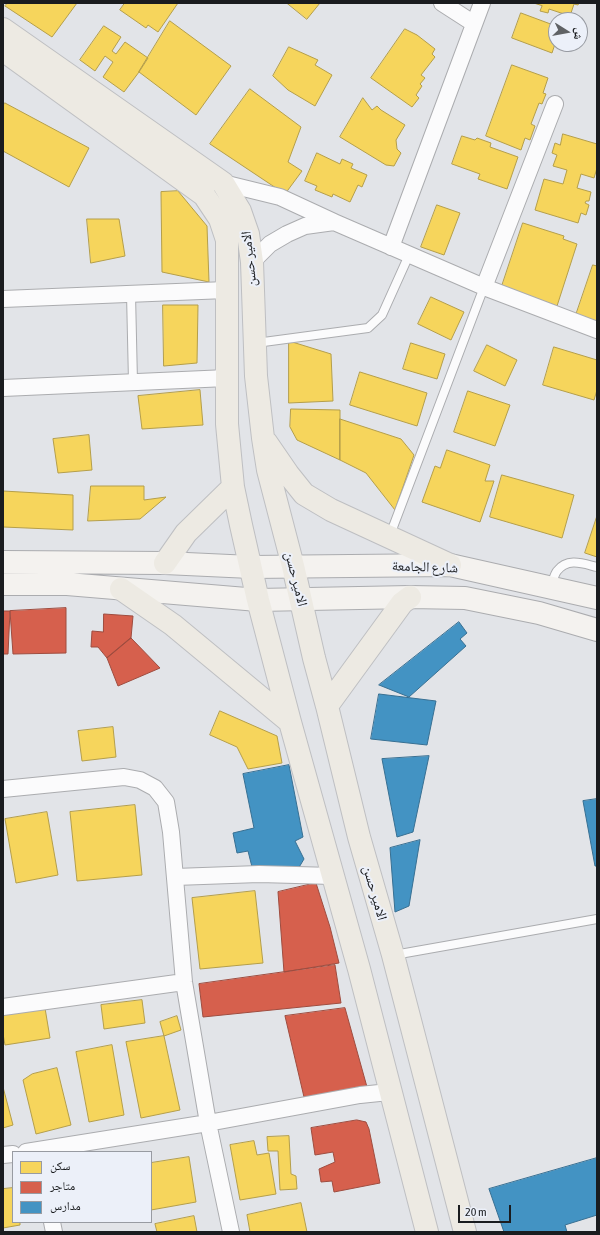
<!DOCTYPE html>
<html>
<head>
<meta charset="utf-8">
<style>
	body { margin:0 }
	#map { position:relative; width:600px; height:1235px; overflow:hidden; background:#e2e4e8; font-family:"Asap Condensed","Noto Naskh Arabic",sans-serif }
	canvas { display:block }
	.frame { position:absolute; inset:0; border:4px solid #1a1c1f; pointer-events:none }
	.legend { position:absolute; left:12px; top:1151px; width:140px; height:72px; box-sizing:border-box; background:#ecf0f9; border:1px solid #989ba2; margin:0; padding:5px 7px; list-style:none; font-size:12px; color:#1a1c1f }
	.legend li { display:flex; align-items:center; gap:8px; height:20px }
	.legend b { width:20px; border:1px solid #989ba2 }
	.north { position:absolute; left:548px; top:12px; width:40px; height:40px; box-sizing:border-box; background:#ecf0f9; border:1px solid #989ba2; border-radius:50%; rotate:101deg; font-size:11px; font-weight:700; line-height:16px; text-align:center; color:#1a1c1f }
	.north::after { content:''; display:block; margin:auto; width:14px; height:18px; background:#606265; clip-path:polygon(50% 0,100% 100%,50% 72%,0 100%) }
	.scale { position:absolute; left:458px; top:1205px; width:53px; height:18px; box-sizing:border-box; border:2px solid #1a1c1f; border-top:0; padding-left:5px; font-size:12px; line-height:14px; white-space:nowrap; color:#1a1c1f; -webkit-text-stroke:3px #ecf0f9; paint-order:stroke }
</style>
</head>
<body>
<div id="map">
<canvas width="600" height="1235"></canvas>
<div class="frame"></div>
<ul class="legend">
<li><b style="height:11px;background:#f6d55c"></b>سكن</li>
<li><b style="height:11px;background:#d6604d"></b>متاجر</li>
<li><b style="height:11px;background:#4393c3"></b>مدارس</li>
</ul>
<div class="north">ش</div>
<div class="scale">20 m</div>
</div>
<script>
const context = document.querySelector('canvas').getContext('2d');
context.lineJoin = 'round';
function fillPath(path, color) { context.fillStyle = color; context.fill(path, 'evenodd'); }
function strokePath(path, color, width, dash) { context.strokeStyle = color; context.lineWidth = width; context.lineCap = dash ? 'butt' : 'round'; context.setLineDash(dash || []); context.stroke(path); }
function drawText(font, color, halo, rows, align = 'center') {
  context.font = font + ' "Asap Condensed","Noto Naskh Arabic",sans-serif'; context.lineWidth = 4; context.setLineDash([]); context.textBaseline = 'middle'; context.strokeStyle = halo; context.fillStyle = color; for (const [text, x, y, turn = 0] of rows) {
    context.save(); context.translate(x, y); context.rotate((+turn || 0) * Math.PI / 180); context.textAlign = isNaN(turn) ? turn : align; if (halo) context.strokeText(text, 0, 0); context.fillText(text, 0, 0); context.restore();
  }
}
const homes = new Path2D(`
	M8,3H77L52,37L5,6Z
	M125,3H178L158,32L148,25L146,28L120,10Z
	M287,3H320L307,19Z
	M534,3H579L578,5L574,4L570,16L549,9L548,13L540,11L542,6Z
	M521,13L556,26V41L552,53L512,38Z
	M170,21L231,66L196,115L139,72Z
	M104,26L121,37L112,51L116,54L125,42L148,58L139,72L124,92L103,77L113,62L105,56L95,71L80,60Z
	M405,29L417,35L435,49L432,54L435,57L421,75L425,78L420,84L422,86L416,95L419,98L412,107L371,78Z
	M289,47L318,60L315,65L332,75L315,106L288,90L273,76Z
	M512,65L548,78L543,93L546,94L542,104L539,103L531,124L535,126L530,140L525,138L521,150L486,136Z
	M250,89L301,127L288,162L302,171L285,194L210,144Z
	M363,98L372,110L377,106L381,110L405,125L396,140L397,149L401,153L394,166L386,165L340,137Z
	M5,103L89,148L69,187L3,151V106Z
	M563,134L597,144V168L594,178L581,174L577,188L591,192L589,201H586L585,203L589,205L586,215L581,213L578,223L535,210L544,179L563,184L567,170L553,166L557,155L552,153L555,143L560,145Z
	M462,136L475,140L477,138L491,143L490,147L518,157L507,189L478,179L480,174L452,164Z
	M317,153L340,164L342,159L353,164L351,168L367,175L362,187L358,185L350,202L333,194L332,197L315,190L317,186L305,181Z
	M178,191L207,226L209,282L162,272L161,192Z
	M437,205L460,213L444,255L421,247Z
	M87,219H119L125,256L91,263Z
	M523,223L564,236L563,239L577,244L557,306L502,286Z
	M593,265L597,266V326L575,318Z
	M431,297L464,312L451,340L418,324Z
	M163,305H198L197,363L164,366Z
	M289,341L331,354L333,401L289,403Z
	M411,343L445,354L437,379L403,369Z
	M487,345L517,360L505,386L474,371Z
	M554,347L597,360V390L594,400L543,385Z
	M360,372L427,393L417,426L350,405Z
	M200,390L203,425L142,429L138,396Z
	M468,391L510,405L495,446L454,432Z
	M291,409L340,410V460L297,440L290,427Z
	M340,419L401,439L414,455L395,510L366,473L340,460Z
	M89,435L92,470L58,473L53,439Z
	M447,450L490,465L485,481H494L480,522L422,502L435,466L440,468Z
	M502,475L574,495L562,538L490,517Z
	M91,486H144V500L166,497L140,519L88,521Z
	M3,491L73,495V530L3,527Z
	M597,516V557L585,553Z
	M220,711L277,736L282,763L248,769L237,747L210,735Z
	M113,727L116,757L82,761L78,731Z
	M135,805L142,875L77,881L70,812Z
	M47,812L58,875L16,883L5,819Z
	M255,891L263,963L200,969L192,898Z
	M142,1000L145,1023L104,1029L101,1005Z
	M45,1008L50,1038L5,1045L3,1034V1015Z
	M177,1016L181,1030L164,1036L160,1022Z
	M164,1036L180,1110L141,1118L126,1042Z
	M112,1045L124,1115L89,1122L76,1052Z
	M57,1068L71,1125L36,1134L23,1080L32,1074Z
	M3,1087L13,1125L3,1128Z
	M289,1136L291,1174L296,1176L297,1189L280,1190L278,1151H268L267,1137Z
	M254,1141L257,1155L269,1153L276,1194L240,1200L230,1145Z
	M189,1157L196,1202L151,1210V1163Z
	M13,1188V1222H20V1225L3,1228V1189Z
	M301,1203L307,1232H250L247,1215Z
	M194,1216L197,1232H157L155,1224Z`);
const shops = new Path2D(`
	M66,608V653L13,654L10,611Z
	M3,611H10L8,654H3Z
	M104,614L133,616L131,638L107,658L98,647H91L92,631L103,632Z
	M131,638L160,668L118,686L107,658Z
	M316,883L330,927L339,963L284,972L278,892Z
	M335,965L341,1003L203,1017L199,984Z
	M345,1008L367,1087L304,1097L285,1016Z
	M357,1120L366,1122L369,1129L380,1183L334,1192L332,1181L321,1182L319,1169L335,1162L333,1152L315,1155L311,1128Z`);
const schools = new Path2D(`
	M459,622L467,633L460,639L466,646L409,697L379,685Z
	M379,694L436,701L427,745L371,739Z
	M429,756L413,832L397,837L382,759Z
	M289,765L303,837L295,841L304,859L298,869L252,867L248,851L237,853L233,833L254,828L243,774Z
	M597,799V866H595L583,801Z
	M420,840L409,906L395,912L390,848Z
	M597,1158V1215L565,1225L567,1232H504L489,1189Z`);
const lane = new Path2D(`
	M131,294L133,382
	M256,343L368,328L382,315L409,255
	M390,535L484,287
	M551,586C553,581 554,575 557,571C568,557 584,564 597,567
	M394,955L597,919`);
const street = new Path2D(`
	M442,3L473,23
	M223,183L280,197L334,222L305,226L287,234L270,244L252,262
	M334,222L484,287L597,330
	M391,247L482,3
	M484,287L555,104
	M3,299L226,290
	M3,388L227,378
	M3,789L124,777L140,780L155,788L166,802L171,832L184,982L208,1123L231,1232
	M175,877L259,874L333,876
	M3,1007L184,982
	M26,1152L208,1123L360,1095L389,1092
	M3,1155L13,1154
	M52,1222L54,1232`);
const secondary = new Path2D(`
	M3,562L165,563L251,567L450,565L597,598
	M3,584H67L258,600L410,597L465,598L539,613L597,630`);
const primary = new Path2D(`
	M3,29L223,183L240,211L248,234L252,262L256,376L263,438L268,470L293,566L314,658L327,706L359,837L393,955L465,1232
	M3,50L204,195L220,219L227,240V424L233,487L241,525L258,600L290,722L359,969L427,1232
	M266,442L288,474L304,494L331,510L450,565
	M165,563L186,533L233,487
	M121,589L173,625L290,722
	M327,706L402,603L410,597`);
const streetNames = [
	["الامير حسن",249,259,-96],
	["شارع الجامعة",425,567,2],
	["الامير حسن",296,579,76],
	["الامير حسن",375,893,74]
];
fillPath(homes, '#f6d55c');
strokePath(homes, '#b49e4a', 1);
fillPath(shops, '#d6604d');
strokePath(shops, '#9e4c3f', 1);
fillPath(schools, '#4393c3');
strokePath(schools, '#376f92', 1);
strokePath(lane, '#abacaf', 10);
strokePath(street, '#abacaf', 18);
strokePath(secondary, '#abacaf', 24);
strokePath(primary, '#bebfc2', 24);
strokePath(lane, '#fbfbfc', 8);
strokePath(street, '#fbfbfc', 16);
strokePath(secondary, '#f4f2ef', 22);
strokePath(primary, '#edeae3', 22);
drawText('14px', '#1a1c1f', '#ecf0f9', streetNames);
</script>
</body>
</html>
